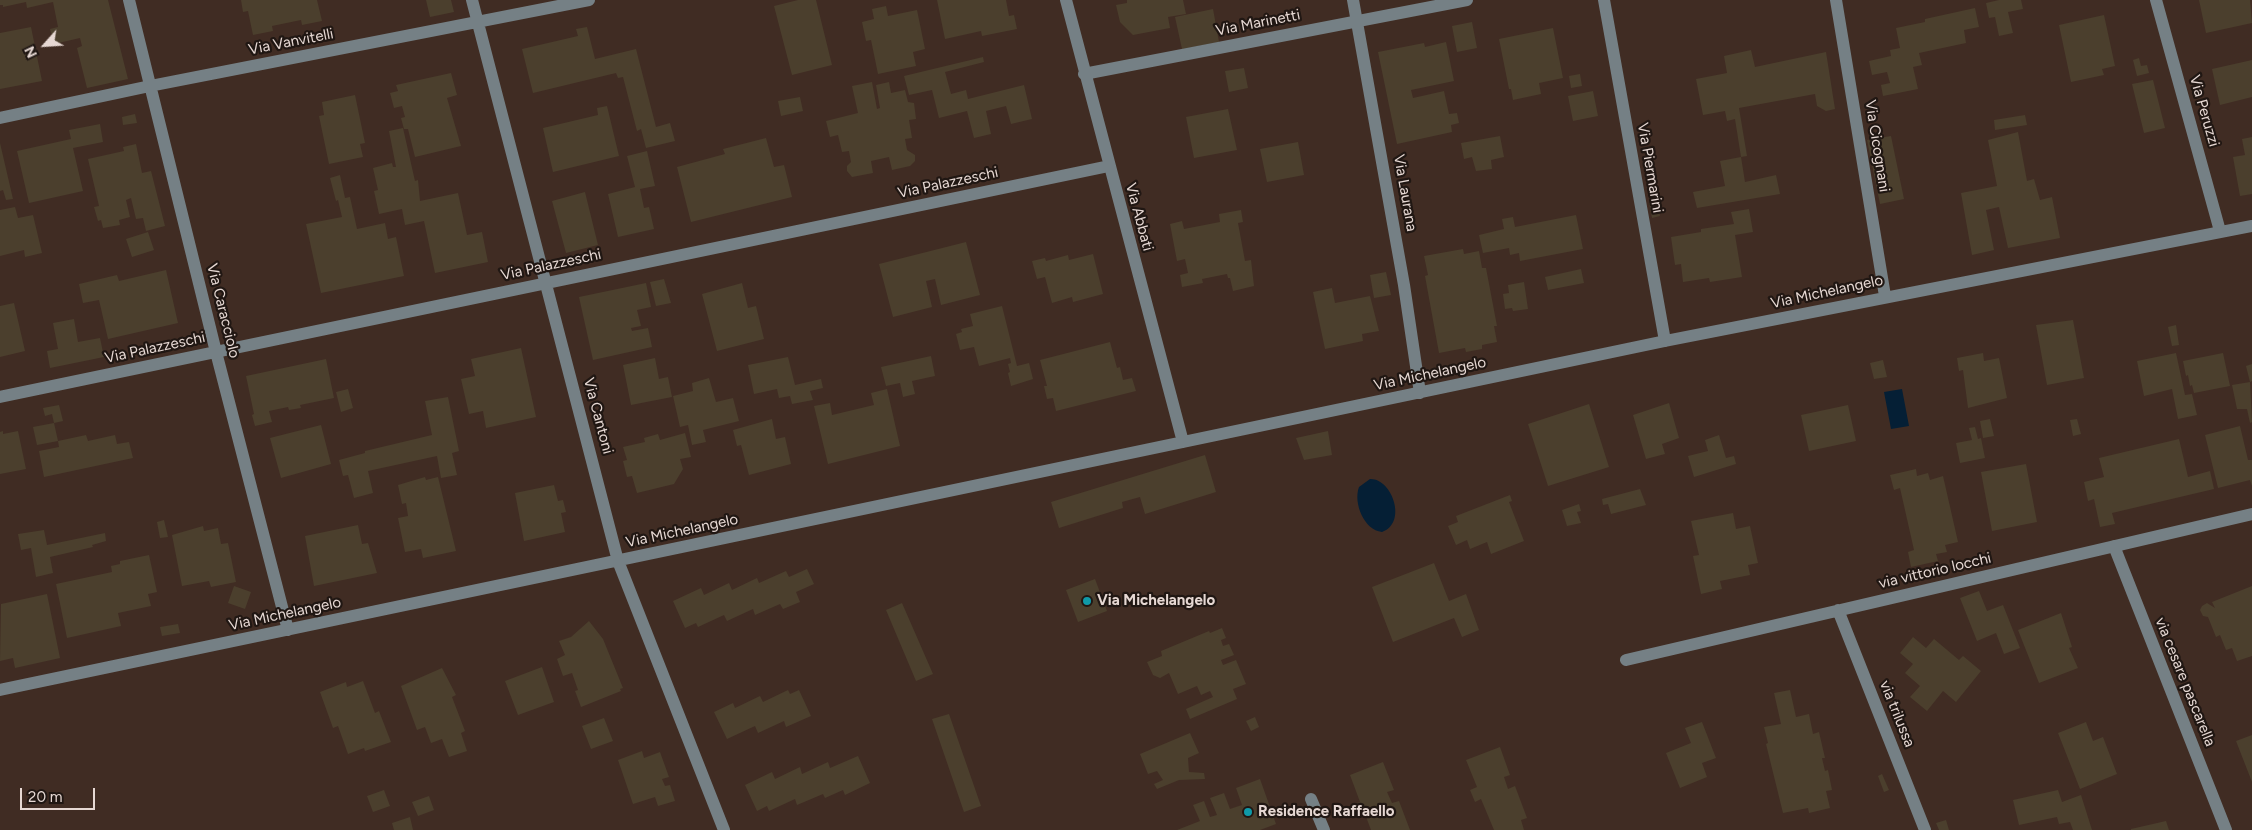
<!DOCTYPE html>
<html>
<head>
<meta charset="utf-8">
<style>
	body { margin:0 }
	#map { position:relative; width:2252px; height:830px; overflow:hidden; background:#402c23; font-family:Figtree,sans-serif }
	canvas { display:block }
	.north { position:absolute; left:20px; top:20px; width:50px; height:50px; -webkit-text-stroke:4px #201713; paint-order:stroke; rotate:244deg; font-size:14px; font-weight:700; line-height:20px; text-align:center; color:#e6d8d3 }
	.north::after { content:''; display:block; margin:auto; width:18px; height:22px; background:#e6d8d3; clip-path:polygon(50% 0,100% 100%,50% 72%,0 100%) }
	.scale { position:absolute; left:20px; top:788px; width:75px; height:22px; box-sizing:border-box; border:2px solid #e6d8d3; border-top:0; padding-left:6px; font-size:15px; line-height:18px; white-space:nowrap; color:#e6d8d3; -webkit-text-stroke:4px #201713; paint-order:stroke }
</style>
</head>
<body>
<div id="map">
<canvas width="2252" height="830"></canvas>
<div class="north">N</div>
<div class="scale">20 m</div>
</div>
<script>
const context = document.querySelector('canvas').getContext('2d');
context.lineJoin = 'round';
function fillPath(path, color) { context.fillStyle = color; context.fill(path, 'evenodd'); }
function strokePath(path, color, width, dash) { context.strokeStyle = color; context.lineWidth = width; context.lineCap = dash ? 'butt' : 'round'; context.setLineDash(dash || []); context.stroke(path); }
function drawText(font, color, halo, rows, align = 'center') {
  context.font = font + ' Figtree,sans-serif'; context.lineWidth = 4.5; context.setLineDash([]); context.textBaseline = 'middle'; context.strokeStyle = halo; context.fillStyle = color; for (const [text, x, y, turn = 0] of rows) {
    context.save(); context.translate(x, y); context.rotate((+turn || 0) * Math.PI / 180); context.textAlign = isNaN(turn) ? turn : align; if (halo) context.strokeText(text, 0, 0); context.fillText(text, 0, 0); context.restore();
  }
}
const water = new Path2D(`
	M1902,389L1909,426L1891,429L1884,392Z
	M1370,479C1392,478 1408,523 1382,532C1364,530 1353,503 1359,487Z`);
const building = new Path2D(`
	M0,0H108L128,79L87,88L77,48L82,46L80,38L54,44L50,29L58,27L53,2L27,8L26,2L3,7V5H0Z
	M241,0H317L322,21L302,25L301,20L272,26L273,31L253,35L248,11L243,12Z
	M426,0H451L454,12L430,17Z
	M798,0H816L832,65L792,75L774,6Z
	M937,0H1006L1009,16L1014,15L1017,29L982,36L981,31L945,39Z
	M1127,0H1183L1186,14L1168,17L1170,28L1133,35L1120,22L1116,5L1127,3Z
	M1999,0H2021L2023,9L2008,12L2013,33L1999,36L1995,17L1989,18L1986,3Z
	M2199,0H2250L2252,23L2206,33Z
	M886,6L888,16L917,10L925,49L913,52L916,66L878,74L871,40L866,41L862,22L874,19L872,9Z
	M1975,8L1979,27L1964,30L1966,43L1919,53L1922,65L1913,67L1918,89L1883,96L1881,85L1890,83L1887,72L1872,75L1869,61L1891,56L1890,50L1900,48L1896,28L1925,22V19Z
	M1213,9L1219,42L1182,49L1175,17Z
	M2104,15L2115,66L2102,69L2104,75L2071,82L2059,25Z
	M1472,22L1477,48L1457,52L1452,26Z
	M31,27L42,81L0,89V33Z
	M587,27L595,59L636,49L656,127L670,123L675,141L646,148L641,129L637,131L623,77L618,78L616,73L533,93L522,49L578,36L576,29Z
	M1553,28L1563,78L1539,83L1541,94L1513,100L1511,89H1509L1499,39Z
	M1446,42L1454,81L1411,90L1413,98L1444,91L1449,114L1457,113L1459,123L1451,125L1452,132L1397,144L1378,52L1424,43L1425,47Z
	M1751,50L1755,67L1826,52L1835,109L1826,111L1817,106L1815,94L1739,108L1747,156L1741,157L1735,119L1727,121L1725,111L1703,115L1696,79L1727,73L1724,56Z
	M983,57L984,62L945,72L951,94L966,90L968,99L1024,85L1032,119L1011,124L1006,106L986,111L991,134L974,138L967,111L939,118L932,90L909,95L904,76Z
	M2139,58L2141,66L2147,65L2149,73L2137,76L2133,60Z
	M2252,60V97L2220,105L2212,69Z
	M1244,68L1248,88L1229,92L1225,71Z
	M451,73L457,95L447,98L461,146L415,157L408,129H404L401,118L405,117L402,106L394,108L390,93L398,91L396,85Z
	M1580,74L1582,86L1571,88L1569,76Z
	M2153,80L2165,128L2144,133L2132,84Z
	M872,82L877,109L880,108L876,85L889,82L891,93L905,90L908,102L914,103L916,119L909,120L912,138L905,139L907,150L915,155V161L910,166L892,170L889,157L871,161L873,173L852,177L847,171V166L851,162L849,151L842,152L838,135L830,137L826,121L858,113L852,86Z
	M1593,91L1598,116L1573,121L1568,96Z
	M355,95L365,143L360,144L363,157L329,164L319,116L324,115L322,102Z
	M800,97L803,111L781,116L778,101Z
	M607,106L619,156L553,172L543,128L598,115L597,108Z
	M1228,109L1237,150L1194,158L1186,117Z
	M135,114L137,123L123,125L122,117Z
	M2025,115L2027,125L1995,130L1994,120Z
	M100,124L103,142L73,148L83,191L29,203L17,151L71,139L69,130Z
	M403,128L415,181L418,180L420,201L458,193L467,235L482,232L488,262L435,273L424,221L405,225L402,209L379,214L374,191L378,190L373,168L392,163L393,167H396L389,131Z
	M2018,132L2027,181L2034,179L2040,200L2052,197L2060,238L2008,248L1999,207L1986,210L1994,250L1972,255L1961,193L1997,186L1988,140Z
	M1500,136L1504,157L1491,160L1492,169L1476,171L1472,157L1464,159L1461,143Z
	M1891,136L1904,199L1880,204L1867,140Z
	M2252,137V194L2240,196L2233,157L2245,155L2242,139Z
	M766,138L774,167L784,165L792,197L691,222L677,167L725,154L723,149Z
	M1298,142L1304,175L1267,182L1260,149Z
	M0,143L13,199L6,200L3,190L0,191Z
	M136,144L142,173L151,171L165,226L146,231L143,218L136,219L131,198L126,200L130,217L119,220L120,225L103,228L101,220L98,221L94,207L99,206L88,159L124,151L123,147Z
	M647,151L655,186L640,189L644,208L649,207L654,229L618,237L608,194L635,187L627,156Z
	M1741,157L1745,182L1776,175L1780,194L1697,208L1693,192L1725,186L1720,161Z
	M340,175L345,198L350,197L357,229L385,223L388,239L396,237L404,276L321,293L306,224L342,217L338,200L336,201L330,178Z
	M585,192L598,245L566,253L552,201Z
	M1658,201L1660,216L1652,218L1649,203Z
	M15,207L18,218L33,215L42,253L25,257L24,250L0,256V210Z
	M1749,209L1753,232L1735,235L1742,277L1710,282L1709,278L1683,282L1681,264L1675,265L1671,237L1701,232V229L1734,224L1731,212Z
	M1241,210L1243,222L1238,223L1245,261L1251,260L1254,286L1233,291L1230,278H1228L1227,274L1202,279L1203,283L1182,287L1180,275L1188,273L1185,259L1177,261L1170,224L1182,221L1184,229L1220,222L1219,214Z
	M1576,215L1583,249L1520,261L1519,253L1510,255L1509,248L1483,253L1479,235L1504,229L1502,219L1513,217L1515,227Z
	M148,232L154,250L132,257L126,239Z
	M966,242L980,295L941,305L935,279L926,281L932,307L893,317L879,264Z
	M1463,249L1464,254L1479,251L1482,268H1486L1497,326H1494L1497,342L1482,345V349L1466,352L1465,348L1439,353L1425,276L1428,275L1424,256Z
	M1093,254L1103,294L1073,302L1072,297L1052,303L1045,277L1037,279L1032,261L1045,258L1046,261L1068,255L1069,260Z
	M1581,269L1584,283L1548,290L1545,277Z
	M166,270L178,323L108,339L99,300L83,303L79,284L117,275L119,281Z
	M1386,272L1391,295L1374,298L1370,275Z
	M664,279L671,303L656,306L650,282Z
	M1524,282L1528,309L1513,311L1512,308L1505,309L1503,294L1509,293L1508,285Z
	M646,283L651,307L637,310L641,326L631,328L632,331L648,328L652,347L593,360L579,297Z
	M742,283L748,308L756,306L764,339L717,351L702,294Z
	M1332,288L1335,303L1370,296L1379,331L1362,334L1363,341L1325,349L1313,292Z
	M14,303L25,351L0,357V306Z
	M1002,306L1017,366L1029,363L1033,379L1011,386L1008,373L1010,372L1008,364L1011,363L1010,358L979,366L974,347L960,350L956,334L962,332L961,329L973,326L970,314Z
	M74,319L78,342L100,338L104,357L50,368L47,351L58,349L53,323Z
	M2073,320L2084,378L2047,385L2036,325Z
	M2176,325L2179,345L2172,346L2168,327Z
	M1110,342L1117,368L1120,367L1123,380L1132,378L1136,391L1056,411L1053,398L1047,399L1044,386H1047L1040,360Z
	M521,348L536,417L486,428L483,411L469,414L461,379L475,376L471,359Z
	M1983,353L1984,361L1999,358L2007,398L1968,408L1963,370L1959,371L1957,358Z
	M2176,353L2185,395L2192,394L2197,415L2178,419L2172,389L2144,396L2137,361Z
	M2223,353L2230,386L2194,393L2192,385L2190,386L2188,375L2186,376L2183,361Z
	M931,356L935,376L912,381L915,394L903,397L900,383L886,386L881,367Z
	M788,357L795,385L821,379L823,388L810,391L813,400L792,404L790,396L779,398L777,389L754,394L748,365Z
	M655,358L659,379L668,377L672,397L631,405L623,365Z
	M326,359L334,398L300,405L301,408L289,410L288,407L269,411L272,422L255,426L252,415L254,414L246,376Z
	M1883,360L1887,377L1874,379L1870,363Z
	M2252,364V381L2250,382L2246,366Z
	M709,378L716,402L733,398L739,421L703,430L706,442L692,445L688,425L680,427L673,396L693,391L692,383Z
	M2250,382L2252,422L2250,423L2247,409H2237L2232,385Z
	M348,389L353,408L341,412L336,392Z
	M887,389L900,446L828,464L814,406L830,403L832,415L874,405L871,393Z
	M448,397L459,451L452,453L457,475L441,478L437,456L368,471L373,493L354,498L348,475L343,476L339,460L365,453V451L432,435L425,401Z
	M1669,403L1679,438L1662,444L1665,454L1646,459L1633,415Z
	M1589,404L1609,467L1548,486L1528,424Z
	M59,405L63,421L54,423L52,414L45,416L43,408Z
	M1848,405L1856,441L1809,451L1801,415Z
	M772,419L776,439L785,437L791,464L749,475L741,445L737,446L733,430Z
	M1990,419L1994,436L1983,438L1980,421Z
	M2077,419L2081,434L2073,436L2070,420Z
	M54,423L58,441L37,445L33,427Z
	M321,425L331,464L281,478L270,438Z
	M2240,426L2248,460H2252V486L2250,480L2218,488L2205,435Z
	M1975,427L1978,439L1981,438L1985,458L1960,463L1956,443L1972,440L1969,428Z
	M3,431V434L18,431L26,469L0,474V432Z
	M1328,431L1332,455L1304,460L1296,438Z
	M685,433L691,457L680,459L683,469L674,484L637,493L632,476L627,477L623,461L627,460L623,447L645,442L644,438L658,434L660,440Z
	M86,435L88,441L115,435L117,444L129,442L133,458L44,477L39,451L59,447L58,441Z
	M1719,435L1726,458L1734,456L1736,464L1694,477L1688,456L1708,451L1705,440Z
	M2179,439L2188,477L2210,471L2214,489L2112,513L2115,524L2100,527L2094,499L2088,501L2084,482L2104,477L2099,458Z
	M1205,455L1216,492L1145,514L1140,497L1122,502L1123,508L1059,528L1051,502Z
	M2026,464L2037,522L1992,531L1981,472Z
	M1916,469L1917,476L1928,473L1930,480L1943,476L1958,542L1945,545L1947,552L1936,554L1938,561L1911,567L1908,552L1914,550L1900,488L1894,490L1890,475Z
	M425,477L426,480L438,477L456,551L423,558L421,549L405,552L398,518L408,516L406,503L402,504L398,485Z
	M554,485L558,501L563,500L566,512L561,513L565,532L524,541L515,493Z
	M1640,489L1646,505L1611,514L1608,504L1603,505L1602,499Z
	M1510,495L1512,501L1509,502L1524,541L1491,554L1487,542L1470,549L1467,540L1456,545L1448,526L1458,522L1456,516Z
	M1579,504L1581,511L1577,512L1581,523L1567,526L1562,510Z
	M1733,513L1736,529L1750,526L1758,563L1748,565L1750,575L1720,581L1722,589L1701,594L1693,556L1699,555L1691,521Z
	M164,520L168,537L160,538L157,522Z
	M358,525L362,544L368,543L377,573L314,586L305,536Z
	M203,526L204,531L218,528L221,544L228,543L236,582L211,587L209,581L182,586L172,535Z
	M44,530L47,545L105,533L106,541L92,545L93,547L50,557L53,573L36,577L31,548L21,550L18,534Z
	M149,555L157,592L148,594L151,606L118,613L121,626L67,638L56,584L112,572L111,566L120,564V561Z
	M1434,563L1449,601L1466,594L1479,630L1462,637L1454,618L1393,642L1372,587Z
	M807,569L814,584L796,592L800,602L783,609L780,604L755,615L753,609L727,621L724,615L698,627L696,623L685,628L673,601L701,588L704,595L729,583L732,590L757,578L759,583L786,571L789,577Z
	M1095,579L1107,611L1078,622L1066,590Z
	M234,586L251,592L245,609L228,603Z
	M2252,586V656L2237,661L2232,648L2226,650L2220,635L2216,637L2208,617L2203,616L2200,610L2202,606L2207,603L2215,608L2212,602Z
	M1979,591L1987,611L2003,605L2020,648L2004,654L1996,633L1977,641L1960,598Z
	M47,594L60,658L15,668L13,658L0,661L1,604Z
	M902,603L933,674L916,681L886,610Z
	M2061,613L2072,647L2069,648L2078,668L2039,683L2018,630Z
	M589,621L603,639L623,688L620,689L621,691L581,707L575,691L578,690L572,673L563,676L557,659L565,655L559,641L571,637Z
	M178,624L180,633L162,636L160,627Z
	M1222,628L1226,638L1221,640L1223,646L1229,644L1234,655L1221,660L1223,665L1236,660L1246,684L1233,689L1237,699L1190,719L1186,709L1213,697L1210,691L1201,695L1197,686L1178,694L1169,673L1160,678L1153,675L1147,662L1162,656L1161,651L1209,631L1210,633Z
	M1913,637L1926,648L1934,639L1959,660L1963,656L1981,671L1956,702L1943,691L1927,711L1910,697L1920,686L1905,673L1913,664L1900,653Z
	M542,667L554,702L518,715L505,681Z
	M442,668L456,695L452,697L465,731L461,733L467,751L449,757L442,739L431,743L425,727L417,730L401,686Z
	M363,681L375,713L379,711L391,742L365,751L364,748L348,754L338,726L333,728L320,692L346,682L347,687Z
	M788,690L790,694L799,690L811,716L786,727L784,721L758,733L755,726L727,739L714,712L733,703L735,708L760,696L763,702Z
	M1790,690L1796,717L1809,714L1813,734L1819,732L1825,758H1822L1825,771L1828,770L1832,790L1826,791L1830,808L1809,813L1808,808L1783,813L1766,744L1768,743L1764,727L1781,724L1774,693Z
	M949,714L981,806L964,812L932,719Z
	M1255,717L1259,727L1251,731L1246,721Z
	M604,718L613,741L591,749L582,726Z
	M1702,722L1716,758L1702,763L1707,777L1680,788L1666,753L1691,743L1685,728Z
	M2086,722L2093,741L2103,737L2117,774L2080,789L2058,733Z
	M1190,733L1199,753L1188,758L1189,772L1204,773L1205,779L1179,780L1157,789L1154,784L1163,780L1157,771L1148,774L1140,754Z
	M2252,735V782L2236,741Z
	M1500,747L1510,775L1504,777L1508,789L1515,786L1527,818L1521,820L1524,830H1494L1481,799L1475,802L1470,790L1477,787L1466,760Z
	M642,751L644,758L660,752L669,777L662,779L665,786L670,785L675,801L658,806L655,797L633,804L618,760Z
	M858,756L870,783L845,795L843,790L825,798L823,794L797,805L795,799L769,811L767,806L757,811L745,785L772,772L775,779L800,767L802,774L828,762L830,768Z
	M1383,762L1394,790L1387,792L1392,803L1399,801L1410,830H1371L1365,814L1359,816L1354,804L1360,802L1350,775Z
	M1882,774L1889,790L1884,792L1878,776Z
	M1260,779L1276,824L1260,830H1177L1200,821L1193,805L1204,801L1210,817L1217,815L1210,798L1224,793L1230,809L1242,805L1236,788Z
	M384,790L390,806L373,812L367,796Z
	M2058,790L2062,802L2081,795L2092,830H2073L2070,822L2059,824L2057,817L2019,825L2013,800Z
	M429,796L434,810L418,816L412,802Z
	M410,817L413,830H394L392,823Z
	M1946,820L1949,830H1939L1936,823Z
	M2166,821L2169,830H2131V829Z`);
const minor = new Path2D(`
	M129,0L216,352L288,630
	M472,0L618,561L724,830
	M1066,0L1183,442
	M1353,0L1404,285L1420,393
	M1604,0L1665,341
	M1836,0L1885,296
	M2156,0L2220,231
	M1084,74L1467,0
	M0,118L150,86L589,0
	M0,397L1109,166
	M2114,546L2226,830
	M1838,610L1925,830
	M1626,660L2252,514
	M0,690L1665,341L2252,226
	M1311,799L1324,830`);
const markers = [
	[1087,601,5,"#0f9aa8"],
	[1248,812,5,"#0f9aa8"]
];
const streetNames = [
	["Via Marinetti",1258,23,-11],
	["Via Vanvitelli",291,42,-11],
	["Via Peruzzi",2204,111,74],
	["Via Cicognani",1877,146,81],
	["Via Piermarini",1650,168,80],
	["Via Palazzeschi",948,183,-12],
	["Via Laurana",1405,193,80],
	["Via Abbati",1139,217,75],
	["Via Palazzeschi",551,265,-12],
	["Via Michelangelo",1827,292,-12],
	["Via Caracciolo",223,311,76],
	["Via Palazzeschi",155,348,-12],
	["Via Michelangelo",1430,374,-12],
	["Via Cantoni",598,416,75],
	["Via Michelangelo",682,531,-12],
	["via vittorio locchi",1935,571,-13],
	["Via Michelangelo",285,614,-12],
	["via cesare pascarella",2185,682,68],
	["via trilussa",1897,714,68]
];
const poiNames = [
	["Via Michelangelo",1097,601],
	["Residence Raffaello",1258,812]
];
fillPath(water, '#051f35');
fillPath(building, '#4b3f2d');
strokePath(minor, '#758085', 12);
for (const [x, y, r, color] of markers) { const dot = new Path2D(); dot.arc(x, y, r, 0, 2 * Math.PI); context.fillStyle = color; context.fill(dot); strokePath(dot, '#201713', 2); }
drawText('15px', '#e6d8d3', '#201713', streetNames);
drawText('bold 15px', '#e6d8d3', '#201713', poiNames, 'left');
</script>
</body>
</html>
